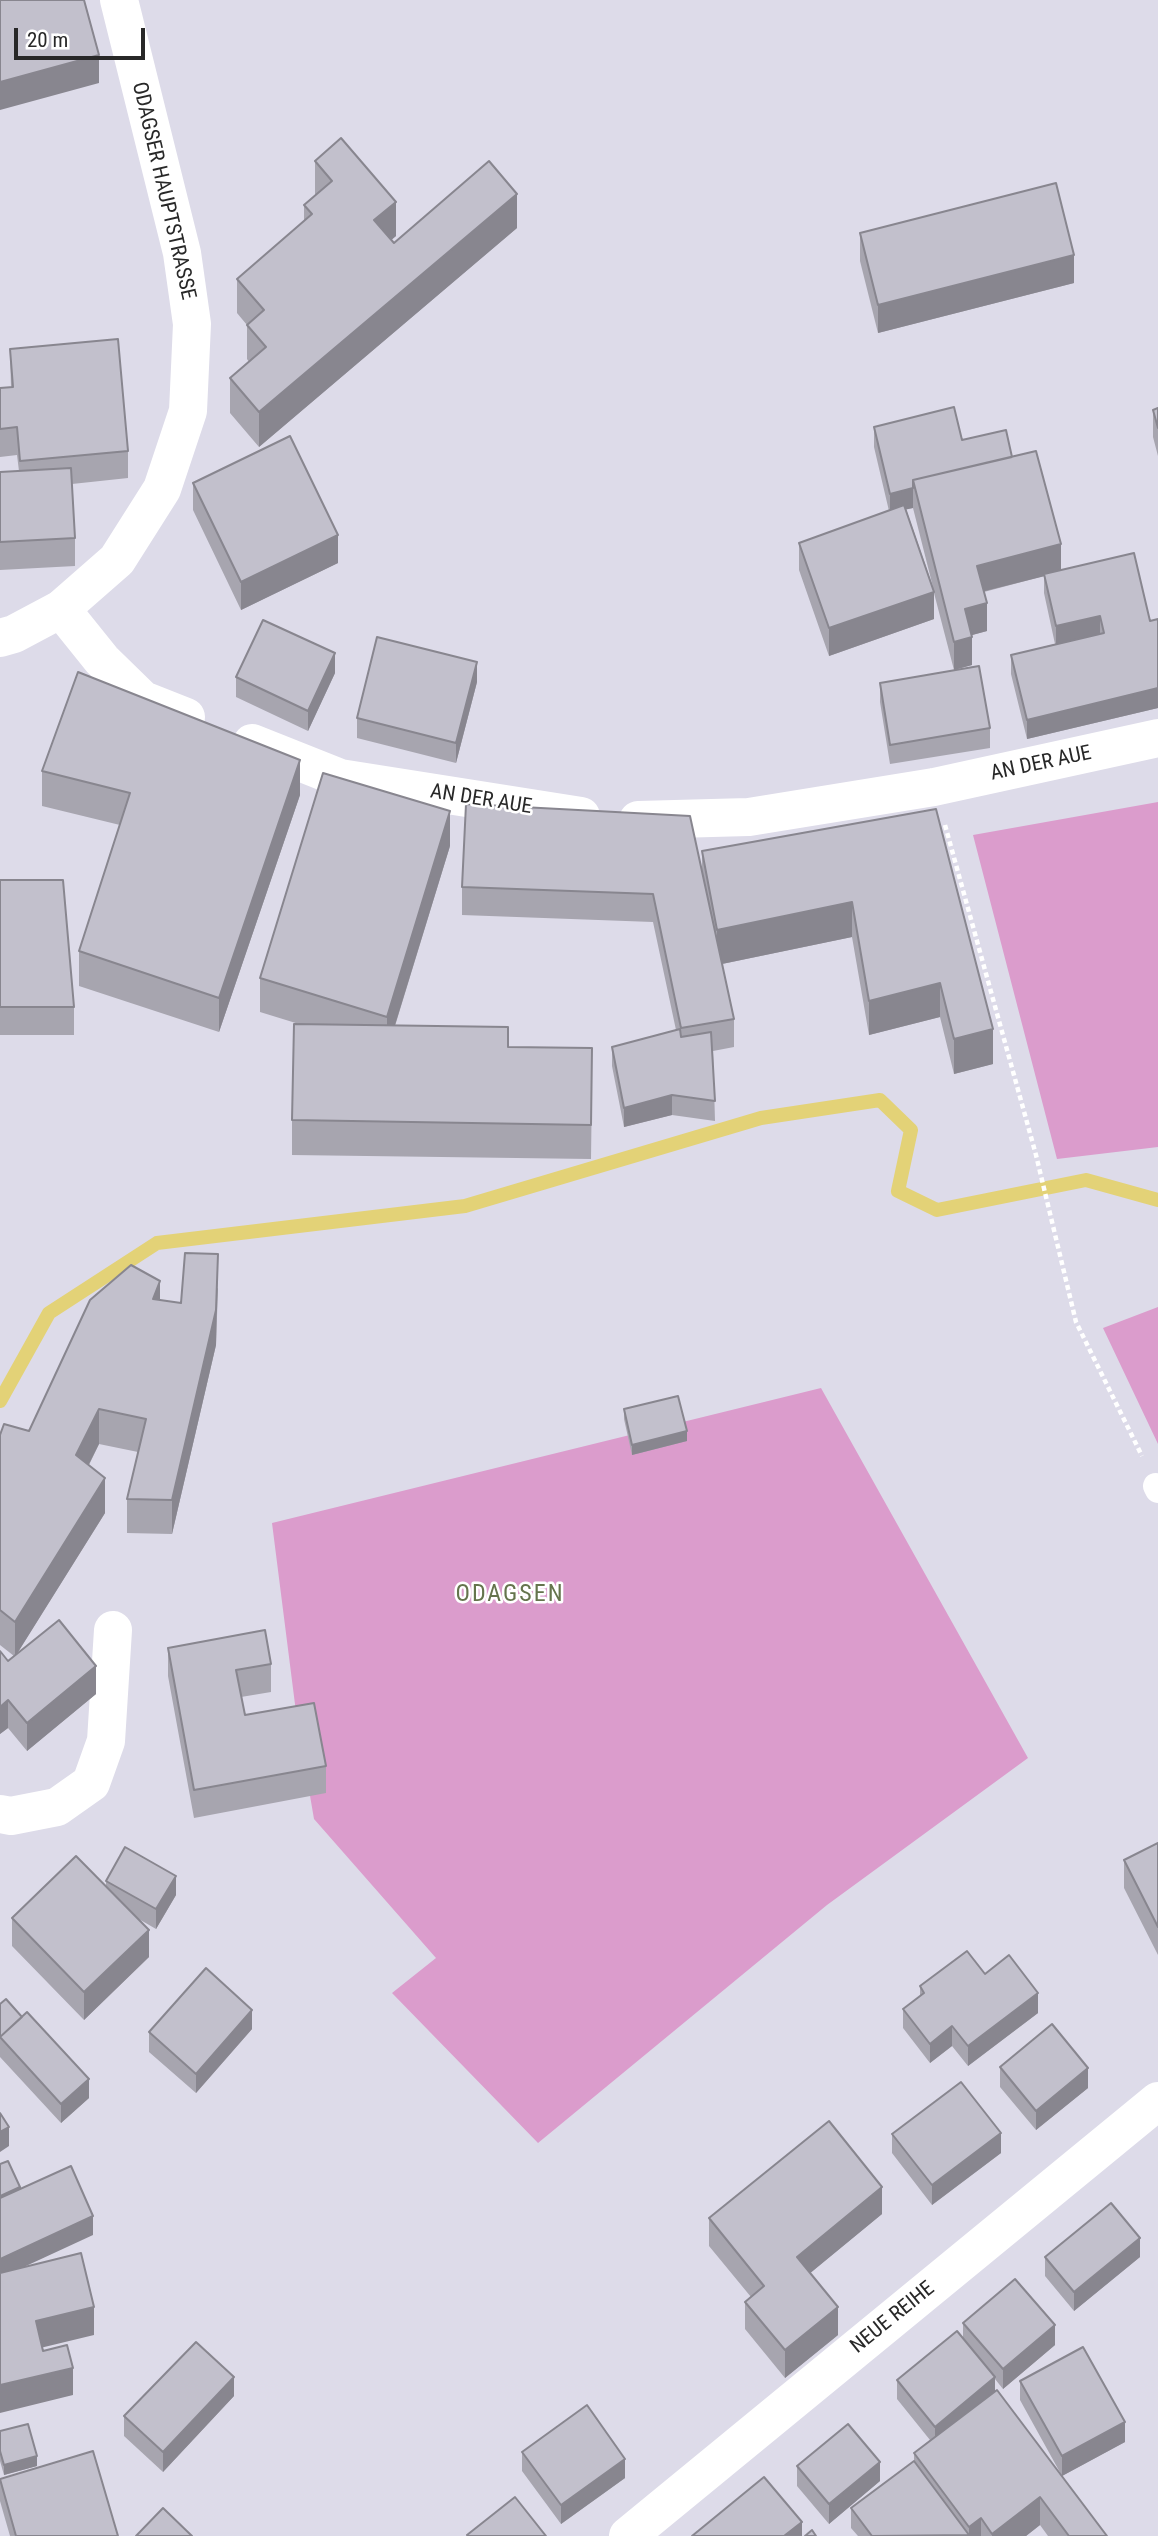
<!DOCTYPE html>
<html>
<head>
<meta charset="utf-8">
<style>
	body { margin:0 }
	#map { position:relative; width:1158px; height:2536px; overflow:hidden; background:#dddbe9; font-family:"Roboto Condensed",sans-serif }
	canvas { display:block }
	.scale { position:absolute; left:14px; top:28px; width:131px; height:32px; box-sizing:border-box; border:4px solid #282828; border-top:0; padding-left:9px; font-size:21px; line-height:24px; white-space:nowrap; color:#282828; -webkit-text-stroke:5px #fff; paint-order:stroke }
</style>
</head>
<body>
<div id="map">
<canvas width="1158" height="2536"></canvas>
<div class="scale">20 m</div>
</div>
<script>
const context = document.querySelector('canvas').getContext('2d');
context.lineJoin = 'round';
function fillPath(path, color) { context.fillStyle = color; context.fill(path, 'evenodd'); }
function strokePath(path, color, width, dash) { context.strokeStyle = color; context.lineWidth = width; context.lineCap = dash ? 'butt' : 'round'; context.setLineDash(dash || []); context.stroke(path); }
function drawText(font, color, halo, rows, align = 'center') {
  context.font = font + ' "Roboto Condensed",sans-serif'; context.lineWidth = 5; context.setLineDash([]); context.textBaseline = 'middle'; context.strokeStyle = halo; context.fillStyle = color; for (const [text, x, y, turn = 0] of rows) {
    context.save(); context.translate(x, y); context.rotate((+turn || 0) * Math.PI / 180); context.textAlign = isNaN(turn) ? turn : align; if (halo) context.strokeText(text, 0, 0); context.fillText(text, 0, 0); context.restore();
  }
}
const green = new Path2D(`
	M1158,802V1147L1057,1159L973,835Z
	M1158,1307V1444L1103,1328Z
	M821,1388L1028,1758L827,1905L538,2143L392,1993L436,1958L314,1819L297,1720L272,1523Z`);
const stream = new Path2D(`
	M0,1401L49,1313L157,1243L465,1206L761,1118L880,1100L911,1130L898,1191L937,1210L1086,1180L1158,1200`);
const path = new Path2D(`
	M945,825L1036,1155L1076,1322L1142,1456`);
const lane = new Path2D(`
	M1156,1486L1158,1490`);
const street = new Path2D(`
	M61,609L102,660L143,700L186,717
	M252,743L340,778L581,816
	M638,820L749,817L934,787L1158,738
	M0,1814L11,1816L57,1807L91,1783L106,1741L113,1630
	M628,2536L1158,2101`);
const secondary = new Path2D(`
	M0,638L14,634L61,609L117,560L162,489L188,411L192,324L182,253L119,0`);
const wall = new Path2D(`
	M315,161L396,236L391,240L394,243L517,228L259,447L230,413V378L249,362L247,359V325L237,313V279L304,221V205L315,196Z
	M860,233L1074,283L878,333L860,261Z
	M10,349L128,451V478L72,484L75,538V566L0,570V472L19,471L17,455L0,457V388L11,387Z
	M1158,408V456L1153,437V410Z
	M874,427L962,440L1012,457L1061,570L1150,621L1158,619V708L1027,739L1011,674V655L1055,644L1044,593V576L984,592L987,631L972,635V665L954,670L934,593V619L829,656L799,570V543L889,511L874,447ZM913,508L933,587L906,509Z
	M193,483L338,563L241,610L193,510Z
	M335,673L308,731L236,697V677Z
	M477,682L456,763L357,738V718Z
	M880,683L990,728V748L890,764L880,702Z
	M42,771L300,795L219,1032L79,986V951L120,825L42,806Z
	M936,809L993,1064L954,1074L940,1017L869,1035L852,937L722,964L734,1019V1047L713,1051L715,1121L672,1115L624,1127L612,1066V1047L676,1030L653,922L462,915V887L702,873V851Z
	M450,846L395,1026L508,1047L592,1083L591,1159L292,1155V1120L299,1024L260,1012V978Z
	M0,880L74,1007V1035H0Z
	M218,1288L216,1345L172,1534L127,1533V1499L138,1452L99,1444L89,1465L105,1513L16,1655L96,1694L27,1751L8,1728L0,1734V1651L8,1661L14,1656L0,1645V1435L29,1431L160,1300L181,1303Z
	M624,1409L687,1441L632,1455L624,1419Z
	M168,1648L271,1664V1692L241,1697L245,1715L326,1766V1793L194,1818L168,1676Z
	M1158,1843V1955L1124,1888V1860Z
	M106,1881L176,1895L156,1929L137,1918L149,1957L84,2020L12,1946V1918L106,1886Z
	M985,1974L1038,2013L968,2066L952,2046L930,2063L903,2028V2009L920,1996V1986Z
	M0,2004L89,2098L61,2123L0,2057Z
	M252,2029L196,2093L149,2052V2032Z
	M1000,2067L1088,2088L1036,2130L1000,2087Z
	M892,2134L1001,2153L932,2205L892,2153Z
	M882,2214L810,2273L838,2335L785,2378L745,2329V2302L751,2297L709,2246V2218Z
	M1045,2257H1140L1074,2311L1045,2276Z
	M963,2323L1055,2345L1003,2389L995,2379V2392L1107,2536H1048L1040,2525L1026,2536H858L851,2528V2508L914,2461V2453L930,2440L897,2399V2380L963,2339Z
	M1020,2381L1125,2442L1062,2476L1020,2400Z
	M234,2396L163,2472L124,2436V2416Z
	M0,2431L37,2466L4,2475L0,2461Z
	M522,2452L625,2478L561,2524L522,2471Z
	M797,2466L880,2481L829,2524L797,2486Z
	M0,2479L118,2536H10L0,2501Z`);
const shadedWall = new Path2D(`
	M99,55V83L0,110V82Z
	M517,194V228L259,447V412Z
	M396,202V236L374,255V220Z
	M1074,255V283L878,333V305Z
	M913,488V508L890,513V494Z
	M338,535V563L241,610V582Z
	M1061,544V572L977,593V566Z
	M934,592V619L829,656V628Z
	M987,603V631L965,637V609Z
	M1100,616V635L1056,645V626Z
	M972,637V665L954,670V642Z
	M335,653V673L308,731V711Z
	M477,662V682L456,763V743Z
	M1158,688V708L1027,739V720Z
	M300,760V795L219,1032V998Z
	M450,811V846L387,1051V1017Z
	M852,902V937L717,965V930Z
	M940,983V1017L869,1035V1001Z
	M993,1029V1064L954,1074V1039Z
	M672,1095V1115L624,1127V1108Z
	M218,1254L216,1345L172,1534V1500Z
	M160,1281V1315L153,1299Z
	M99,1409V1444L76,1490V1455Z
	M687,1431V1441L632,1455V1445Z
	M105,1478V1513L15,1657V1622Z
	M96,1666V1694L27,1751V1723Z
	M8,1700V1728L0,1734V1707Z
	M176,1876V1895L156,1929V1909Z
	M149,1930V1957L84,2020V1992Z
	M1038,1993V2013L968,2066V2046Z
	M252,2010V2029L196,2093V2074Z
	M952,2026V2046L930,2063V2044Z
	M1088,2068V2088L1036,2130V2111Z
	M89,2079V2098L61,2123V2104Z
	M9,2127V2146L0,2152V2132Z
	M1001,2133V2153L932,2205V2185Z
	M20,2187V2197L0,2206V2196Z
	M882,2187V2214L797,2284V2257Z
	M93,2216V2235L0,2278V2259Z
	M1140,2238V2257L1074,2311V2292Z
	M94,2307V2335L36,2349V2321Z
	M838,2307V2335L785,2378V2350Z
	M1055,2325V2345L1003,2389V2369Z
	M73,2368V2395L0,2413V2385Z
	M234,2377V2396L163,2472V2452Z
	M995,2377V2396L935,2446V2427Z
	M1125,2422V2442L1062,2476V2456Z
	M37,2456V2466L4,2475V2465Z
	M625,2459V2478L561,2524V2505Z
	M880,2462V2481L829,2524V2504Z
	M1040,2497V2525L1026,2536H992V2534Z
	M981,2518V2536H968L969,2535V2527Z
	M802,2522V2536H784Z`);
const building = new Path2D(`
	M0,0H84L99,55L0,82Z
	M341,138L396,202L374,220L394,243L489,161L517,194L259,412L230,378L266,347L247,325L264,310L237,279L312,214L304,205L332,181L315,161Z
	M1056,183L1074,255L878,305L860,233Z
	M118,339L128,451L20,461L17,427L0,429V388L13,387L10,349Z
	M954,407L962,440L1006,430L1012,457L913,480V488L890,494L874,427Z
	M1158,408V428L1153,410Z
	M290,436L338,535L241,582L193,483Z
	M1036,451L1061,544L977,566L987,603L965,609L972,637L954,642L913,480Z
	M71,468L75,538L0,542V472Z
	M904,505L934,592L829,628L799,543Z
	M1134,553L1150,621L1158,619V688L1027,720L1011,655L1104,633L1100,616L1056,626L1044,574Z
	M263,620L335,653L308,711L236,677Z
	M377,637L477,662L456,743L357,718Z
	M979,666L990,728L890,745L880,683Z
	M78,672L300,760L219,998L79,951L130,793L42,771Z
	M323,773L450,811L387,1017L260,978Z
	M466,804L690,816L734,1019L681,1028L653,894L462,887Z
	M936,809L993,1029L954,1039L940,983L869,1001L852,902L717,930L702,851Z
	M0,880H63L74,1007H0Z
	M294,1024L508,1027V1047L592,1048L591,1125L292,1120Z
	M680,1029L681,1037L711,1032L715,1101L672,1095L624,1108L612,1047Z
	M185,1253L218,1254L216,1310L172,1500L127,1499L146,1419L99,1409L76,1455L105,1478L15,1622L0,1610V1435L4,1424L29,1431L90,1300L131,1265L160,1281L153,1299L181,1303Z
	M678,1396L687,1431L632,1445L624,1409Z
	M59,1620L96,1666L27,1723L8,1700L0,1707V1651L8,1661Z
	M265,1630L271,1664L236,1670L245,1715L314,1703L326,1766L194,1790L168,1648Z
	M1158,1843V1927L1124,1860Z
	M125,1847L176,1876L156,1909L106,1881Z
	M76,1856L149,1930L84,1992L12,1918Z
	M967,1951L985,1974L1009,1955L1038,1993L968,2046L952,2026L930,2044L903,2009L924,1993L920,1986Z
	M206,1968L252,2010L196,2074L149,2032Z
	M6,1999L22,2017L0,2037V2004Z
	M27,2012L89,2079L61,2104L0,2037Z
	M1052,2024L1088,2068L1036,2111L1000,2067Z
	M961,2082L1001,2133L932,2185L892,2134Z
	M0,2113L9,2127L0,2132Z
	M829,2121L882,2187L797,2257L838,2307L785,2350L745,2302L764,2286L709,2218Z
	M8,2161L20,2187L0,2196V2164Z
	M71,2166L93,2216L0,2259V2198Z
	M1111,2203L1140,2238L1074,2292L1045,2257Z
	M81,2253L94,2307L36,2321L43,2351L67,2345L73,2368L0,2385V2273Z
	M1015,2279L1055,2325L1003,2369L963,2323Z
	M957,2331L995,2377L935,2427L897,2380Z
	M196,2342L234,2377L163,2452L124,2416Z
	M1083,2347L1125,2422L1062,2456L1020,2381Z
	M997,2390L1107,2536H1069L1040,2497L992,2534L981,2518L969,2527L914,2453Z
	M587,2405L625,2459L561,2505L522,2452Z
	M28,2424L37,2456L4,2465L0,2451V2431Z
	M848,2424L880,2462L829,2504L797,2466Z
	M93,2451L118,2536H16L0,2479Z
	M914,2461L969,2535L872,2536L851,2508Z
	M764,2477L802,2522L784,2536H692Z
	M515,2497L546,2536H468L467,2535Z
	M163,2508L192,2536H136Z
	M812,2530L816,2536H805Z`);
const streetNames = [
	["ODAGSER HAUPTSTRASSE",163,191,77],
	["AN DER AUE",1041,764,-12],
	["AN DER AUE",481,800,9],
	["NEUE REIHE",893,2318,-39]
];
const quarterNames = [
	["ODAGSEN",510,1595]
];
fillPath(green, '#db9ccc');
strokePath(stream, '#e3d277', 14);
strokePath(path, '#fff', 4.5, [5, 3.5]);
strokePath(lane, '#fff', 26);
strokePath(street, '#fff', 38);
strokePath(secondary, '#fff', 38);
fillPath(wall, '#a7a5af');
fillPath(shadedWall, '#88868f');
fillPath(building, '#c2c0cc');
strokePath(building, '#88868f', 2);
drawText('21px', '#282828', '#fff', streetNames);
context.letterSpacing = '2px';
drawText('24px', '#65744d', '#fff', quarterNames);
context.letterSpacing = '0px';
</script>
</body>
</html>
